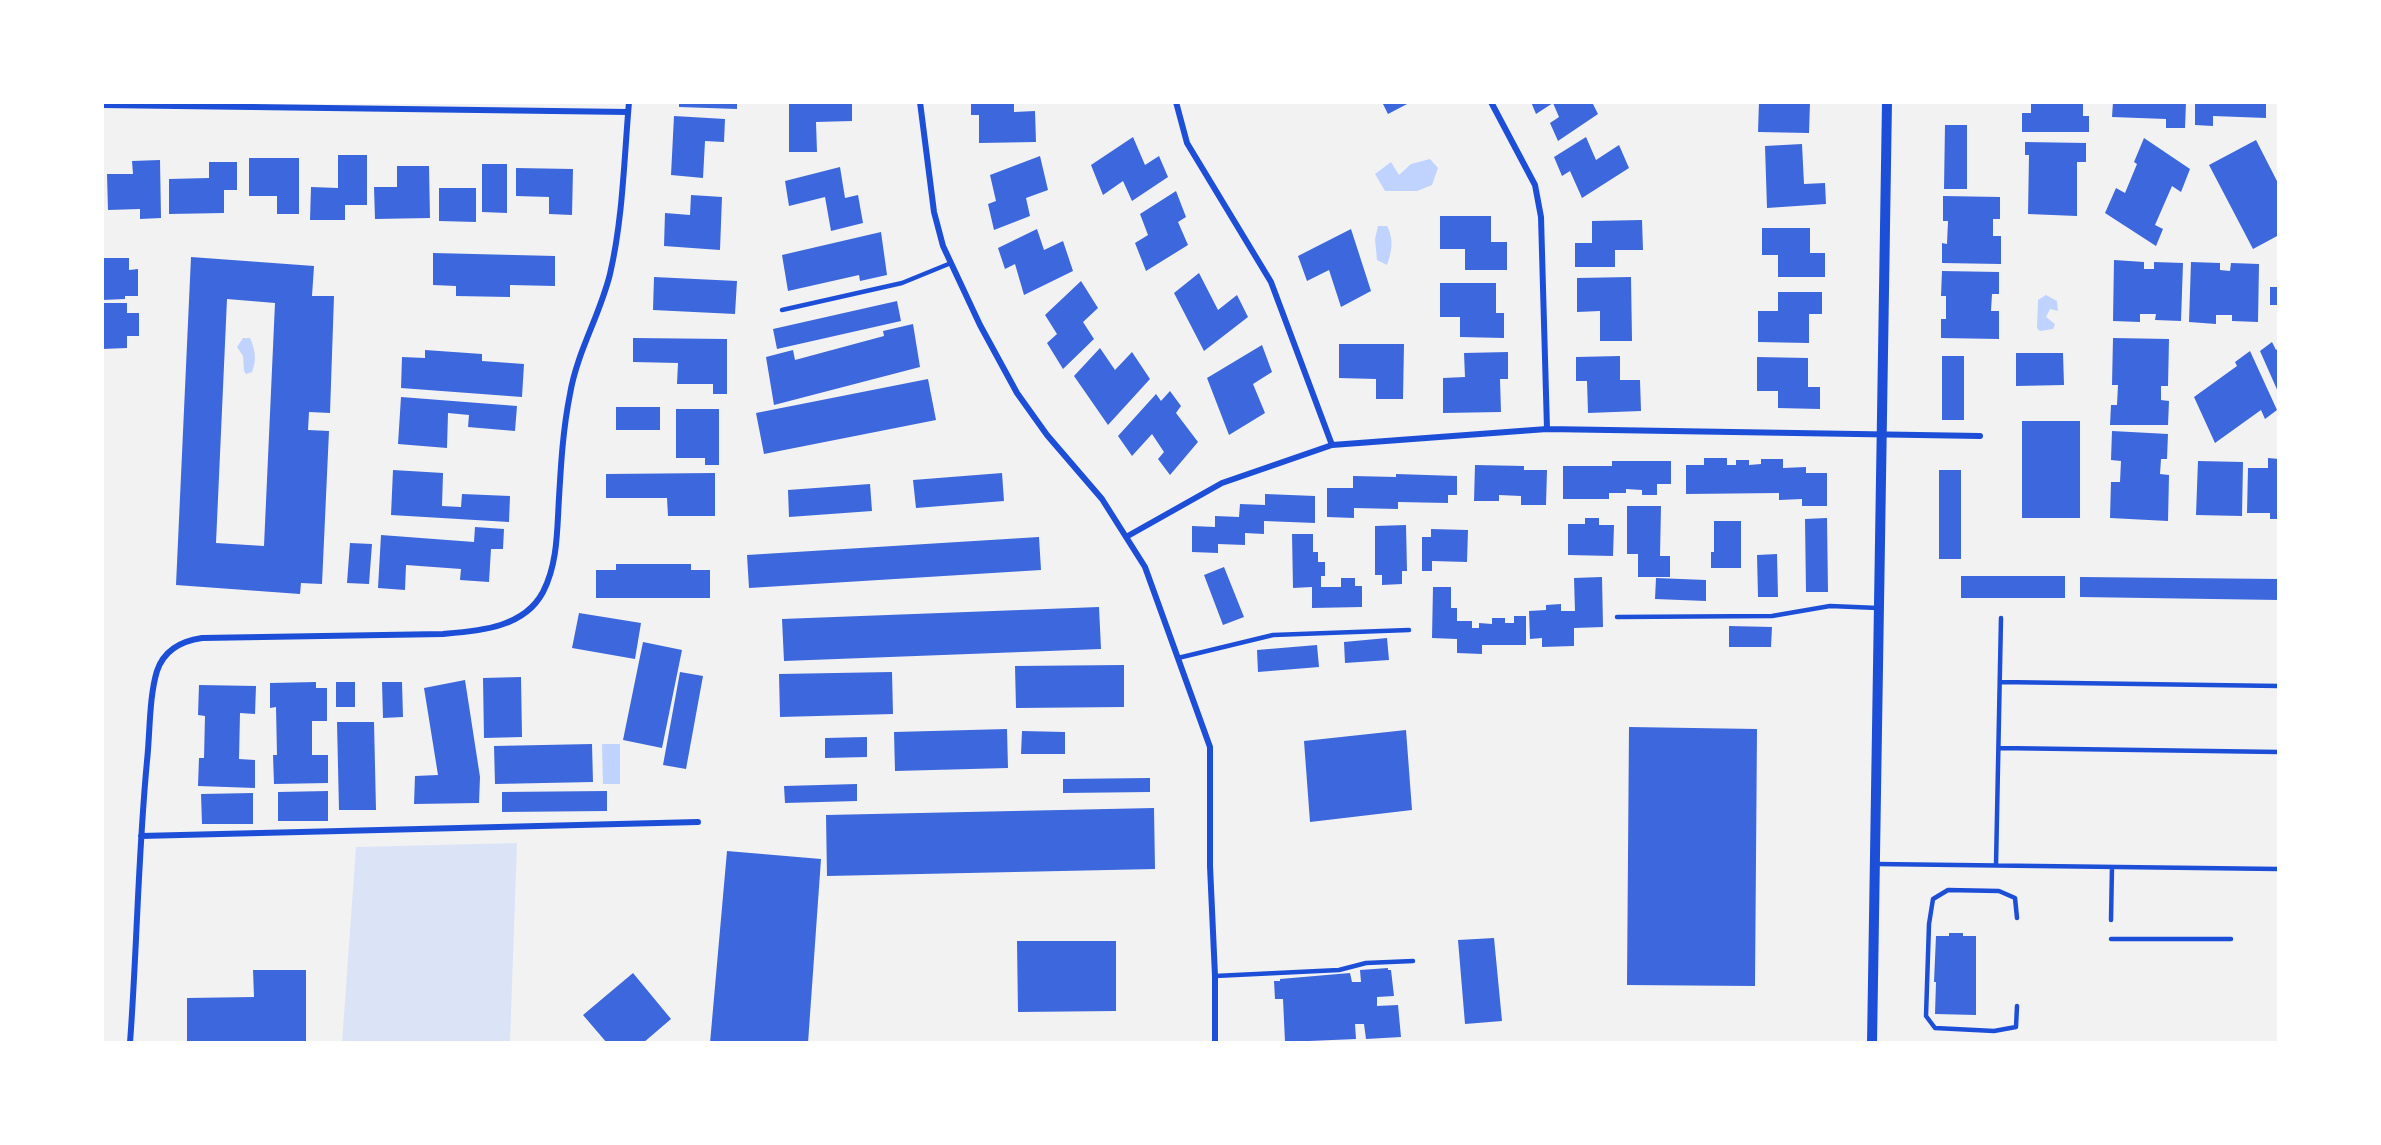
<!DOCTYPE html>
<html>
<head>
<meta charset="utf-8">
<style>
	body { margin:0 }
	#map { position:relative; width:2381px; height:1145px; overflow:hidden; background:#f2f2f2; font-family:"Source Sans 3",sans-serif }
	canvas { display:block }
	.frame { position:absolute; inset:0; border:104px solid #fff; pointer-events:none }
</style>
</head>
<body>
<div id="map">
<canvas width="2381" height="1145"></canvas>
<div class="frame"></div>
</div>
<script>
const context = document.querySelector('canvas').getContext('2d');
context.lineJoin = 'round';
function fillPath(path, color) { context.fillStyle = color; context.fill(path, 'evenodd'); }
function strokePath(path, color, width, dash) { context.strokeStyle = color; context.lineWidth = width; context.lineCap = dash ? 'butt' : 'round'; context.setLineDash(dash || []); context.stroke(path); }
const green = new Path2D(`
	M517,843L510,1043H342L356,847Z`);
const water = new Path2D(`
	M1430,159L1438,168L1432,185L1417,191H1385L1375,174L1391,162L1399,175L1411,164Z
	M1378,226H1387C1394,239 1392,251 1387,265L1377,260L1375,239Z
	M2046,295L2057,301L2058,311L2050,309L2046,317L2055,324L2053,329L2040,331L2037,328L2038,300Z
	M243,338H250C255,350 257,359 252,372L246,374L244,371L243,356L237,347Z
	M602,744H620V784H603Z`);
const building = new Path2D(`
	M679,102H737V109L679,107Z
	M789,102H852V121L816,122L817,152H789Z
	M971,102H1014V112L1035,111L1036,142L979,143V115H971Z
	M1382,102H1411L1388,114Z
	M1531,102H1592L1598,114L1558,141L1550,123L1559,117L1553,103L1536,114Z
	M1759,102H1810L1809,133L1758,132Z
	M2031,102H2083V116H2089V132H2022V113H2031Z
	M2113,102H2186L2185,128H2166V119L2112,117Z
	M2195,102H2266V118L2213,116V126L2195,125Z
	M674,116L725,119L724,142L705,141L703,178L671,175Z
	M1945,125H1967V189H1944Z
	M1133,137L1145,165L1159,156L1168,177L1132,201L1123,181L1103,195L1091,165Z
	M1586,137L1596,160L1619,145L1629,168L1582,198L1570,171L1562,176L1554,157Z
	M2144,138L2190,169L2181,192L2172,186L2155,225L2163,229L2156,246L2105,213L2116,188L2125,193L2137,164L2134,162Z
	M2256,140L2279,185V235L2253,249L2209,165Z
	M2025,142L2086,143V162H2077V216L2028,214L2029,155H2025Z
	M1802,144L1804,184L1825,183L1826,204L1767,208L1765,146Z
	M338,155H367V205H345V220H310L311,187L338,188Z
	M1040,156L1048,190L1026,198L1030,216L994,230L988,204L996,201L990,175Z
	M249,158H299V214H277V196H249Z
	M160,160L161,218L140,219V209L108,210L107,174H133L132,161Z
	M209,162H237V190H224V213L169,214V179L209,178Z
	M482,164H507V213L482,212Z
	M397,166H429L430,218L375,219L374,187H397Z
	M840,167L845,198L858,195L863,223L831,231L825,197L789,206L785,181Z
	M516,168L573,169L572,215L549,214V197L516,196Z
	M439,188H476V222L439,221Z
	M1176,191L1186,217L1178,222L1188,245L1146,271L1135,243L1148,235L1140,214Z
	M691,195L722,197L720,250L664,246L665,213L690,215Z
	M1943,196L2000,197V219H1993V236H2001V264L1942,263V243L1947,244L1948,221H1943Z
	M1440,216H1491V242H1507V270H1465V249H1440Z
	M1642,220L1643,250H1615V267H1575V243H1592V221Z
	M1762,228H1810V253H1825V277H1778V255H1762Z
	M1037,229L1044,250L1063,241L1073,271L1024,295L1015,264L1005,269L998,248Z
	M1351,229L1371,291L1341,307L1329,270L1307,281L1298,256Z
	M881,232L887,275L860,281L859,275L788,291L782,255Z
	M433,253L555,256V286L510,285V297L456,296V286L433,285Z
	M191,257L314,266L312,296H334L330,413L309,412L308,430L329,431L322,584L301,583L300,594L176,585ZM227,299L275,303L264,546L216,543Z
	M102,258H129V270L138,269V296H125V299L102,300Z
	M2114,260L2144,262V269H2154V262L2183,263L2181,321L2155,320L2156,314H2140V322L2113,321Z
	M2191,262L2220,263V270L2230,271L2231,263L2259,264L2258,322L2232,321V315H2216V324L2189,322Z
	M1942,271L1999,272V294H1992L1991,311H1999V339L1941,338V319H1946V296H1941Z
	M1199,273L1218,310L1237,295L1248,317L1204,351L1174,293Z
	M654,277L737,281L735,314L653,310Z
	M1631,277L1632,341H1600V311L1577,312V278Z
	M1081,281L1098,308L1083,322L1094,339L1063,369L1047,343L1057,334L1045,315Z
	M1440,283H1496V313H1504V338L1460,337V317H1440Z
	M2270,287H2279V305H2270Z
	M1778,292H1822V314H1809V343L1758,342V311H1778Z
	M897,301L901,321L777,349L773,329Z
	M102,303H127V313H139V336H127V348L102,349Z
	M913,324L920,367L774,405L766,357L793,350L795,360L884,336L883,331Z
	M633,338L727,339V394H713V384H677L678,363L633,362Z
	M2113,338L2169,339L2168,386H2161V400L2169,401L2168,425H2110L2111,405H2117L2118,385H2112Z
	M2272,342L2276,350L2279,348V394L2260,351Z
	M1339,344H1404L1403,399H1376V379L1339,378Z
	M1262,345L1272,372L1253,384L1265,413L1229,435L1207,378Z
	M1100,348L1115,370L1132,352L1150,379L1108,425L1074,376Z
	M425,350L482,354V361L524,364L522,397L401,388L402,357L425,358Z
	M2250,351L2277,410L2265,419L2261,410L2215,443L2194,397L2237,366L2235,362Z
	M1508,352V379H1500L1501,412L1443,413V378L1465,377L1464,353Z
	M2016,353H2063L2064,385L2016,386Z
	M1620,356V380H1640L1641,411L1588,413L1587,381H1576V357Z
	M1942,356H1964V420H1942Z
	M1757,357L1808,358V387H1820V409L1778,408V391H1757Z
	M928,379L936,420L764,454L756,413Z
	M1170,391L1181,406L1176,413L1198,442L1170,475L1158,459L1164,452L1152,434L1132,456L1118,436L1156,394L1161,401Z
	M401,397L517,406L515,431L468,427L469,415L448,413L447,448L398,444Z
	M616,407H660V430H616Z
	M676,409H719V465H705V458H676Z
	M2022,421H2080V518H2022Z
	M2112,431L2168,434L2167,459H2161L2160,474L2169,475L2168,521L2110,518L2111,482H2120L2121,461L2111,460Z
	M1704,458H1727V465H1736V460H1749V465L1761,464V459H1783V468L1806,467V473H1827V506H1802V499L1779,500V493L1686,494V465H1704Z
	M2268,458L2279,459V519H2270V513H2247L2248,468H2268Z
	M1612,461H1671V484H1657V495H1642V490L1626,489V493H1609V499H1563V466H1612Z
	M2198,461L2243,462L2242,516L2196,515Z
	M1475,465L1524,466V470H1547L1546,505H1521V496L1499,495V501H1474Z
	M393,470L443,473L442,506L461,507L462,494L510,496L509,522L391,515Z
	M1939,470H1961V559H1939Z
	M715,473V516H668L667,498H606V474Z
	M1002,473L1004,501L916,508L913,480Z
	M1396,474L1457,476V495H1448V503L1398,502V509L1354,508V518L1327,517V488H1353V476L1396,477Z
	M870,484L872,511L789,517L788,490Z
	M1265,494L1315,496V523L1264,521V534L1245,533V545L1218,544V553L1192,552V526L1215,527V516L1239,517L1240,504L1265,505Z
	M1627,506H1661L1660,556H1670V577H1638V554H1627Z
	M1585,518H1599V525H1614L1613,556L1568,555V524H1585Z
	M1827,518L1828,592H1806L1805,519Z
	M1714,521H1741V568H1711V552H1714Z
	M1406,525L1407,571H1402V584L1382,585V575H1375V526Z
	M475,527L504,529L503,549H491L489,582L460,580L461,569L406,565L405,590L378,588L381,535L474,542Z
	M1431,529L1468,530L1467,562L1432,561V571H1422V537H1431Z
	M1292,534H1313V552H1318V562H1325V576H1321V587H1341V578H1355V586H1362V607L1312,608V587L1293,588Z
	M1039,537L1041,570L749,588L747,555Z
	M350,543L372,544L369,584L347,583Z
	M1777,554L1778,597H1758L1757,555Z
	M616,564H691V570H710V598H596V570H616Z
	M1224,567L1244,617L1223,625L1204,575Z
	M1961,576H2065V598H1961Z
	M1602,577L1603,627L1574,628V646L1542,647V638L1530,639L1529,611L1546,610V605L1561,604V611H1575L1574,578Z
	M2080,577L2279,579V600L2080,597Z
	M1656,578L1706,580V601L1655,599Z
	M1433,587H1451V608H1457V621H1472V628H1479V623L1492,624V618H1505V623H1514V616H1526V645H1482V654L1457,653V639L1432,638Z
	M1099,607L1101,649L784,661L782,619Z
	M579,613L641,623L635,659L572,648Z
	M1729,626L1772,627L1771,647H1729Z
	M1387,638L1389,660L1345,663L1344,642Z
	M643,642L682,650L662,748L623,740Z
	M1317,645L1319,667L1258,672L1257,650Z
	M1124,665V707L1016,708L1015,666Z
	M680,672L703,676L686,769L663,765Z
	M892,672L893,714L780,717L779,674Z
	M521,677L522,737L484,738L483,678Z
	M465,680L480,777L479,803L414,804L415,776L438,775L424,688Z
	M316,682V688H327V721H312V755H328V783L274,784L273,755H277L276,707L270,708V683Z
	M336,682H355V707H336Z
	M382,682H402L403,717L383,718Z
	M199,685L256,686L255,714L240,713L239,759L255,760V788L198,786L199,758H204L205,716L198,715Z
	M337,722H374L376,810H339Z
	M1629,727L1757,729L1755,986L1627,985Z
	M1007,729L1008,768L895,771L894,732Z
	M1406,730L1412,810L1310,822L1304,741Z
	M1022,731L1065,732V754H1021Z
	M867,737V757L825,758V738Z
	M592,744L593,782L495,784L494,746Z
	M1150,778V792L1063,793V779Z
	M857,784V801L785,803L784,786Z
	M328,791V821H278V792Z
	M607,791V811L502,812V792Z
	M253,793V824H202L201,794Z
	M1154,808L1155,869L827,876L826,815Z
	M727,851L821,859L808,1043H710Z
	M1949,933H1963V936H1976V1015L1935,1014L1936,982H1934L1936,936H1949Z
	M1494,938L1502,1021L1465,1024L1458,940Z
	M1017,941H1116V1011L1018,1012Z
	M1388,968V970H1391L1394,996L1377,997V1006L1398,1005L1401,1037L1366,1039L1364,1024H1355L1356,1039L1285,1042L1283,999H1275L1274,981H1280V979L1350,973L1352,982H1361L1360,970Z
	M253,970H306V1043H187V998L254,997Z
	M633,973L671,1019L643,1043H607L583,1015Z`);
const service = new Path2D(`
	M782,310L902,283L951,263
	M1617,617L1772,616L1830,606L1878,608
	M1178,658L1273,635L1409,630
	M2000,682L2279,686
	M1999,748L2279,752
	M1876,864L2279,869
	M1996,865L2001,618
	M2111,920L2112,867
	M2111,939H2231
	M1215,976L1339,970L1366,963L1413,961
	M2017,1006L2016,1027L1994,1031L1935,1028L1926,1016L1929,924L1933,899L1948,890L1999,891L2015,898L2017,918`);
const minor = new Path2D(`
	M920,102L934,212L943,246L980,325L1017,393L1047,435L1102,499L1145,567L1210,747V866L1215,976V1043
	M1176,102L1187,143L1271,282L1332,445
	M1491,102L1535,185L1541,217L1547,429
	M102,105L628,112
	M1126,537L1222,483L1332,445L1547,429L1980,436
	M141,836L698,822
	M130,1043C137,949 138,855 147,761C150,734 149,697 157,671C164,650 181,641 202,638L443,634C479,631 524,628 543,592C558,563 557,529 559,498C561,463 563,429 570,394C577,352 600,315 610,274C623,218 624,159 629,102`);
const tertiary = new Path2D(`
	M1872,1043L1887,102`);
fillPath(green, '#dbe4f7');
fillPath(water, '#bfd3fe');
fillPath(building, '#3d67dc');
strokePath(service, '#1d4ed8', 4.5);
strokePath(minor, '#1d4ed8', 6);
strokePath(tertiary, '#1d4ed8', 10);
</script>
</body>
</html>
